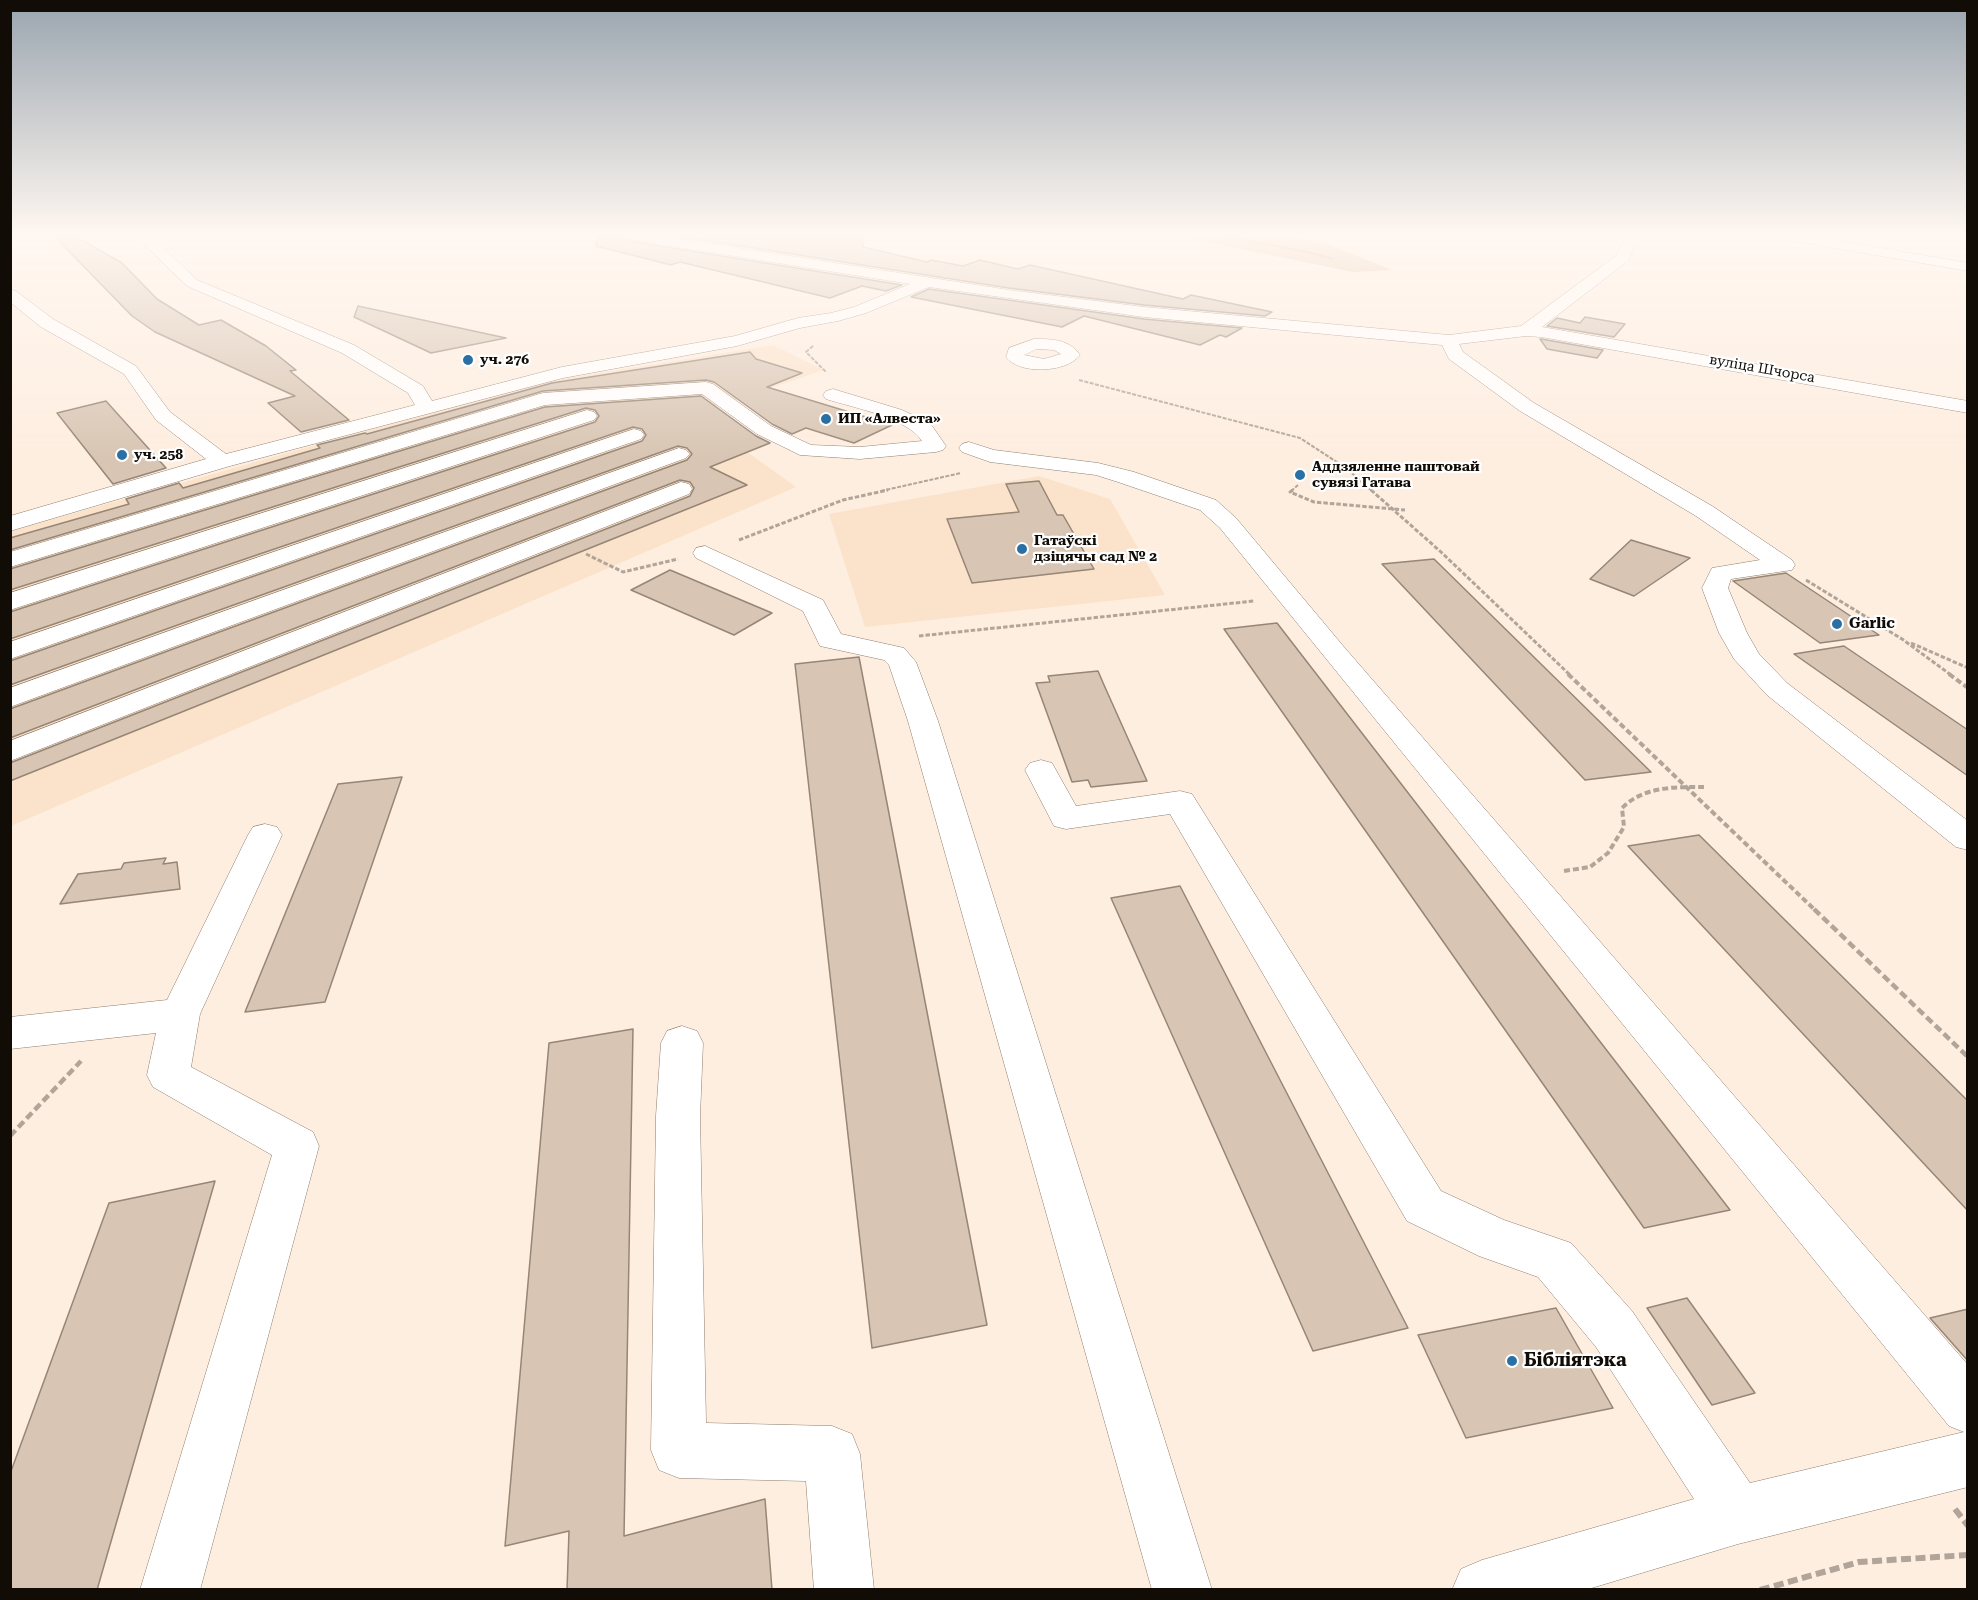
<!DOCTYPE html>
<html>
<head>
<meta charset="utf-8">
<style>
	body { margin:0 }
	#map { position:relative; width:1978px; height:1600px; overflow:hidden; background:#feeee0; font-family:"Roboto Serif",serif }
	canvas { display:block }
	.frame { position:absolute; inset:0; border:12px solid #120c07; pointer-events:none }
</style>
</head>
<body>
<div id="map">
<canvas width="1978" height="1600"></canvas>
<div class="frame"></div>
</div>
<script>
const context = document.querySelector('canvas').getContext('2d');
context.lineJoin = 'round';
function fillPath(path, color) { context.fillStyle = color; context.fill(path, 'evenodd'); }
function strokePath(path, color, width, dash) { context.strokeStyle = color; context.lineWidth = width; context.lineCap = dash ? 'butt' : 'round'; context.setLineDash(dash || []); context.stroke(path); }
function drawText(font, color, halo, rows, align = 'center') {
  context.font = font + ' "Roboto Serif",serif'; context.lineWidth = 4.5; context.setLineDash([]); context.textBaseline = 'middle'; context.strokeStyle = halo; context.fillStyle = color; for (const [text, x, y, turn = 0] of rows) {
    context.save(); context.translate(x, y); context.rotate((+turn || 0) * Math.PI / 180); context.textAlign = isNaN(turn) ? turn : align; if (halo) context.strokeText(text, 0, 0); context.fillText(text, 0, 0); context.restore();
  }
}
const built = new Path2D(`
	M773,345L824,370L694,414L796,487L11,826V531L536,383Z
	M1039,476L1110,499L1165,595L865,627L829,514Z`);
const green = new Path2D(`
	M1172,235H1285L1322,242L1392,270L1353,272Z`);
const stream = new Path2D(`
	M1216,235H1226L1312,252L1335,259L1333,260L1311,254Z`);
const building = new Path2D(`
	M53,235H73L122,263L157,299L199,325L221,320L266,346L296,370L290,371L349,420L301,432L268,403L295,396L155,332L132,316Z
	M597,235H619L628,241L902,285L886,291L862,286L830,298L680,262L671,265L596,246Z
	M671,235H862L863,247L927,262L931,260L963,266L980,260L1018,269L1030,265L1183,299L1191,295L1272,312L1265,316L1144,305L1009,288Z
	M929,289L1144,319L1242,328L1226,337L1220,335L1200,345L1084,316L1062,327L911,297Z
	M358,306L506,338L431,353L354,317Z
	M1585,317L1625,324L1614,337L1547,326L1557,318L1580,323Z
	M1540,339H1541L1603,350L1597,358L1547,349Z
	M750,352L756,359L802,373L767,387L892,425L854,443L806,428L792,434L772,424L714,382L706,380L543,391L10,550V538L129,504L126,499L179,483L183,488L320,448L317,445L365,433L367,434L552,383Z
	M701,396L756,436L770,443L710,467L747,485L10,781V763L690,496L694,488L690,482L680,480L10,738V709L687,460L692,454L687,448L678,446L10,685V661L642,441L646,435L642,429L633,427L10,639V612L595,422L599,416L595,410L586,408L10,590V569L545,407Z
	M106,401L166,468L113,484L57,413Z
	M1039,481L1057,515H1063L1094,569L972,583L947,519L1019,512L1006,484Z
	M1631,540L1690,558L1634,596L1590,579Z
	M1434,559L1651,772L1585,780L1382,564Z
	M670,570L772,613L734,635L631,590Z
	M1786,573L1879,635L1820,643L1733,581Z
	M1277,623L1730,1210L1644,1228L1224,629Z
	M1844,646L1968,730V776L1794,654Z
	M859,657L987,1325L872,1348L795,664Z
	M1098,671L1104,685L1147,781L1091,787L1088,780L1072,782L1036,683L1050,682L1048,676Z
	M402,777L325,1002L245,1012L338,784Z
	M1699,835L1968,1101V1211L1628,846Z
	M166,858L163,864L177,862L180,889L60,904L78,874L121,869L124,863Z
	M1180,886L1408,1328L1313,1351L1111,898Z
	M633,1029L624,1536L765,1499L772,1590H567L569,1531L505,1546L549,1043Z
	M215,1181L97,1590H10V1474L109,1203Z
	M1687,1298L1755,1393L1712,1405L1647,1308Z
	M1556,1308L1613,1408L1466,1438L1418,1335Z
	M1968,1309V1361L1930,1318Z`);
const pathFar5 = new Path2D(`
	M811,348L813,346`);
const pathFar4 = new Path2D(`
	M813,346L806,352L826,372
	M1079,380L1300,438L1346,468L1372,491
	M881,491L961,473
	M1291,491L1298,485`);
const pathFar3 = new Path2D(`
	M1293,490L1290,492L1314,502L1405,510
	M1371,490L1441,552L1570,675
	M739,540L843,500L888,490
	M586,554L623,572L678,559
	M1806,580L1902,639L1951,675
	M919,636L1254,601
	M1911,643L1968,668`);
const pathFar2 = new Path2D(`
	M1568,674L1816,911
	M1949,674L1968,688
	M1564,871L1590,867L1608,853L1624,827L1622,808C1644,786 1675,787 1704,787`);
const pathFar1 = new Path2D(`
	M1814,909L1968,1057
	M10,1136L81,1061`);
const path = new Path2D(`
	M1955,1509L1968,1526
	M1760,1590L1859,1562L1968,1555`);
const minor = new Path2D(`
	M135,235H150L197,280L354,345L423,386L432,401L562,367L735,336L798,318L831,313L854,307L910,284L628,239L621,235H655L1009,290L1144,307L1449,335L1521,326L1617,255C1621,237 1633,235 1650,235L1633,248L1629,260L1542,327L1968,401V413L1541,337L1526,336L1459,344L1463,352L1534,403L1712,506L1792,560L1795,565L1792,570L1731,579L1728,588L1747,633L1759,654L1787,683L1968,821V850L1956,847L1767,695L1734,659L1719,633L1702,588L1712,568L1760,560L1696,516L1520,411L1449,359L1442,345L1144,317L929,287L866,313L838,321L800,328L737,346L563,378L230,466L10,531V516L206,459L156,420L124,374L41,327L10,302V289L16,291L53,319L136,366L170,412L226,454L415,405L408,393L342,353L187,286Z
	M1775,235H1807L1968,263V271L1782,239Z
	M1034,339C1052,339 1069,339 1080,355C1067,373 1019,375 1006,357L1009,348ZM1037,349L1054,350L1061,354L1044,359L1024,355Z
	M706,382L713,384L771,426L811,445L860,447L922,441C906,417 854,408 826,399L823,395L826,391L833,389L902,410L930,423L946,446L943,450L936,452L860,459L800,455L757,434L702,394L545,405L10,567V552L543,393Z
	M587,410L594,412L597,416L594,420L10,610V593Z
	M634,429L641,431L644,435L641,439L10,659V642Z
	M969,442L994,450L1098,463L1134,472L1216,500L1236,518L1344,647L1968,1365V1487L1738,1544L1585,1590H1452L1461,1569L1482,1560L1694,1499L1596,1347L1538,1277L1479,1256L1407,1221L1170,814L1066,829L1054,826L1025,770L1030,763L1041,760L1052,763L1076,806L1180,791L1192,794L1441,1191L1504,1220L1571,1243L1632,1311L1750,1483L1964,1432L1949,1426L1220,528L1200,510L1118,482L1096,475L990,462L962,452L959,448L962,444Z
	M679,448L686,450L690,454L686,458L10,707V688Z
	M681,482L689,484L692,489L689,494L10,761V741Z
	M705,546L823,600L841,634L904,648L916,662L938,721L1212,1590H1152L908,721L889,665L884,660L820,646L803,611L696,558L693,553L696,548Z
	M265,824L277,827L282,835L200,1014L191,1067L313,1132L319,1146L200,1590H140L272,1155L153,1087L147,1075L156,1033L10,1049V1017L167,1000L248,835L253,827Z
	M682,1026L697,1031L703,1043L700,1116L706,1423L832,1426L852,1434L860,1454L874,1590H814L806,1481L679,1478L659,1470L651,1450L656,1116L661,1043L667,1031Z`);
const markers = [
	[468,360,6,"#2a70a4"],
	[826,419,6,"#2a70a4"],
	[122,455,6,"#2a70a4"],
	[1300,475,6,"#2a70a4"],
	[1022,549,6,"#2a70a4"],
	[1837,624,6,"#2a70a4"],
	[1512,1361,6,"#2a70a4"]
];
const farPoinames = [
	["уч. 276",480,360],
	["ИП «Алвеста»",838,419],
	["уч. 258",134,455],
	["Аддзяленне паштовай",1312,467],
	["сувязі Гатава",1312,483],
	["Гатаўскі",1034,541],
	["дзіцячы сад № 2",1034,557]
];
const farStreetnames = [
	["вуліца Шчорса",1762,369,10]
];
const poiNames = [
	["Garlic",1849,624]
];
const nearPoinames = [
	["Бібліятэка",1524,1361]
];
fillPath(built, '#fbe2ca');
fillPath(green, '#e1bf9e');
fillPath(stream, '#c68f59');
fillPath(building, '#d8c5b3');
strokePath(building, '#978575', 1.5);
strokePath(minor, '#8f7e6e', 1);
strokePath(pathFar5, '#b1a599', 1.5, [3, 1.5]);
strokePath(pathFar4, '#b1a599', 2, [4, 1.5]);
strokePath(pathFar3, '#b1a599', 3, [4.5, 2]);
strokePath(pathFar2, '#b1a599', 4, [6, 3]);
strokePath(pathFar1, '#b1a599', 4.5, [8, 4]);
strokePath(path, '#b1a599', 6, [10, 4.5]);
fillPath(minor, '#fff');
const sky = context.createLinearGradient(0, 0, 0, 459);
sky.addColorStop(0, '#9aa5af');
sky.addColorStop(0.51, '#fff7f1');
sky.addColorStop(1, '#fff7f100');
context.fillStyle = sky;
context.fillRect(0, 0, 1978, 459);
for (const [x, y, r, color] of markers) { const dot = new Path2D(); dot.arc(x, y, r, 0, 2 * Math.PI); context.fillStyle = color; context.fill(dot); strokePath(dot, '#fff', 2); }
drawText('bold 14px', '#120c07', '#fff', farPoinames, 'left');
drawText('14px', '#120c07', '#fff', farStreetnames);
drawText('bold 15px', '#120c07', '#fff', poiNames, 'left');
drawText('bold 18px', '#120c07', '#fff', nearPoinames, 'left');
</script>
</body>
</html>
